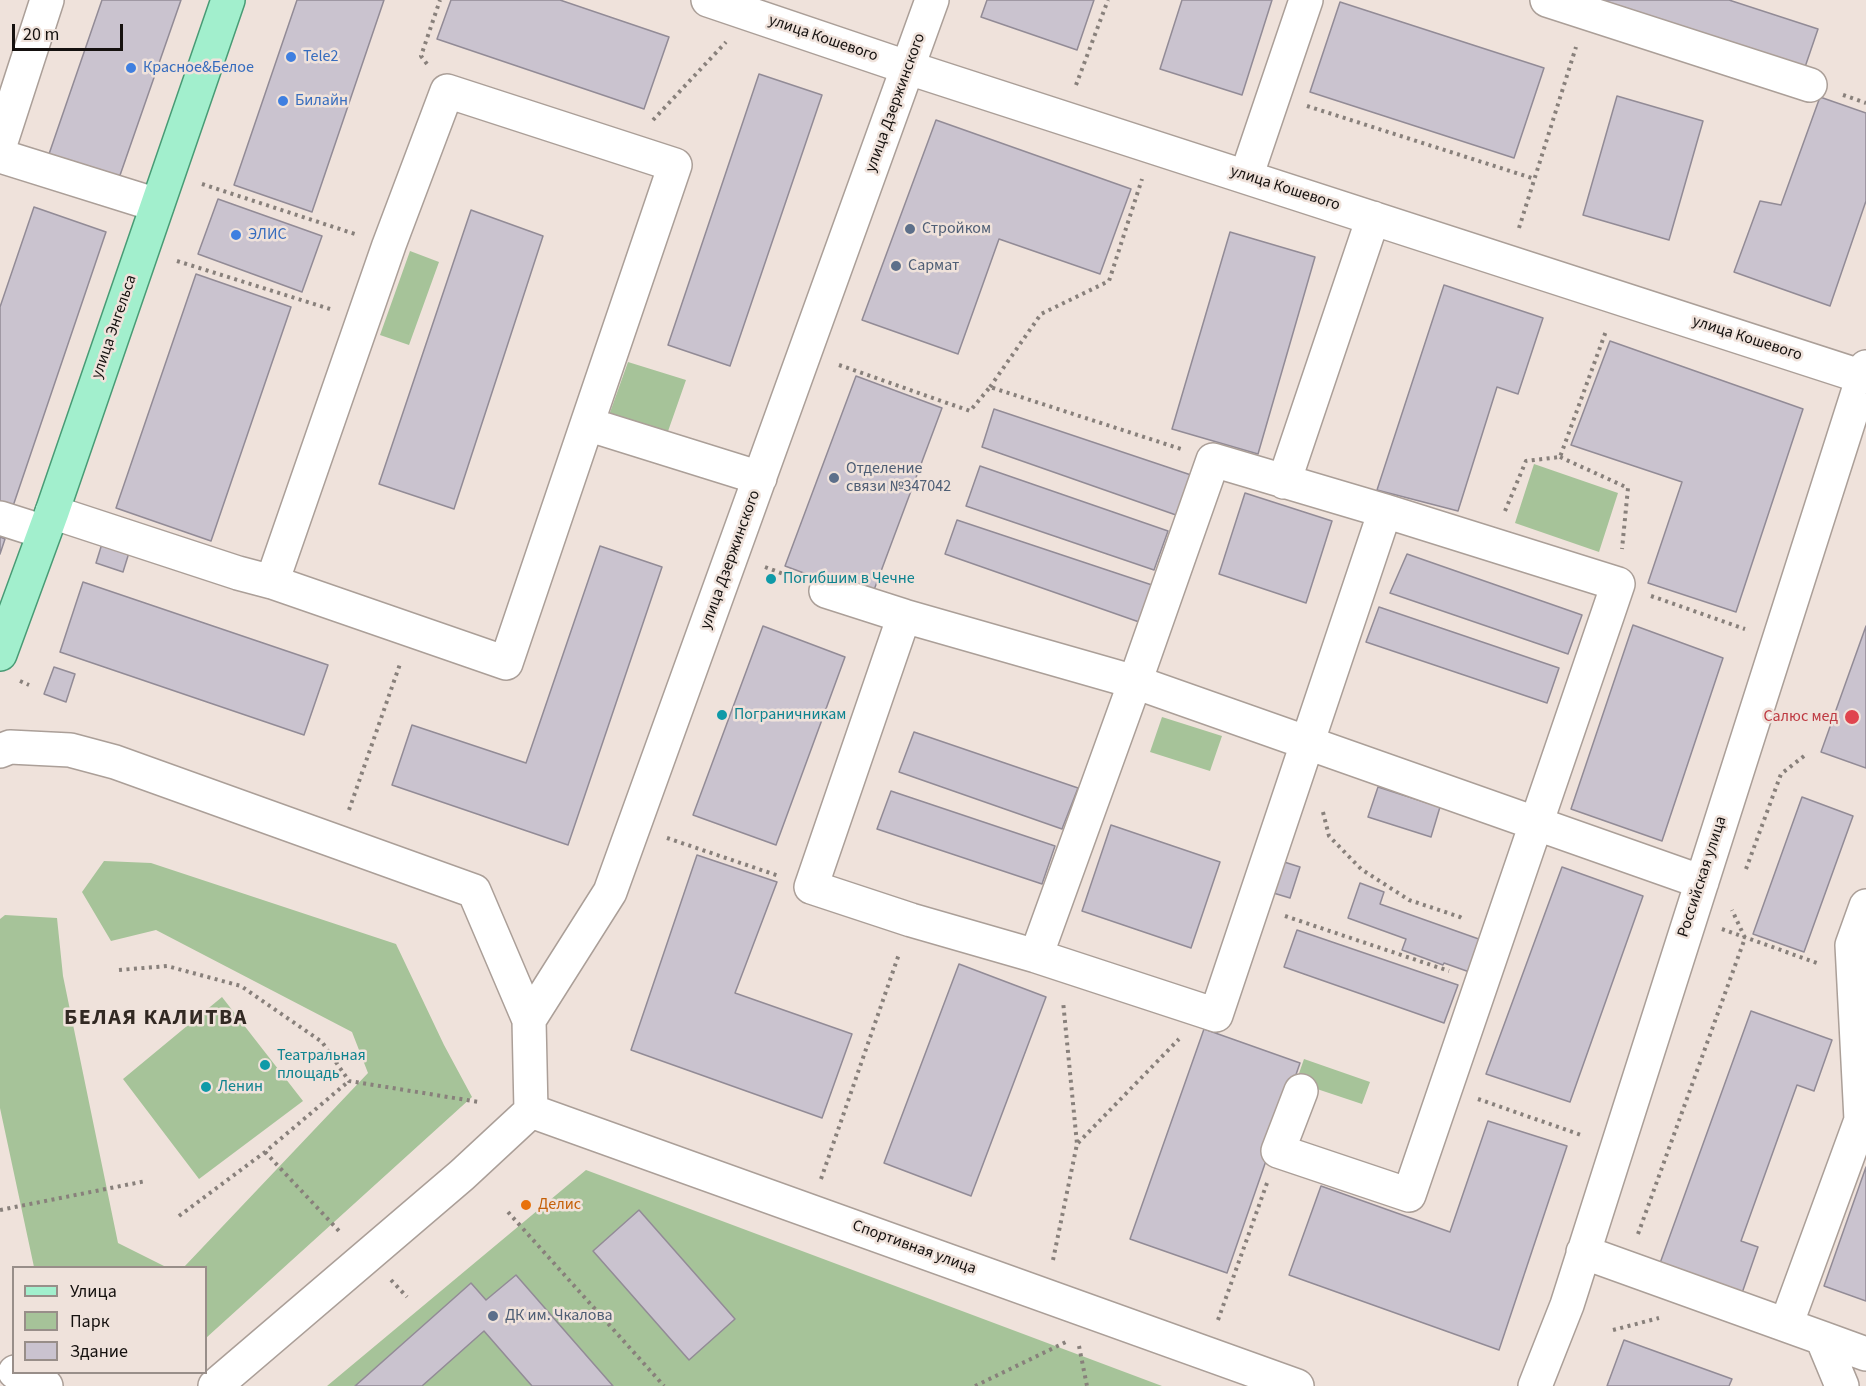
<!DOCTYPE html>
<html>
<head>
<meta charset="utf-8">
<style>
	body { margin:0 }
	#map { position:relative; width:1866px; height:1386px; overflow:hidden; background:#efe2db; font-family:"Source Sans 3",sans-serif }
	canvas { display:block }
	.legend { position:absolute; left:12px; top:1266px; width:195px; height:108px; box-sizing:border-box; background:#efe2db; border:2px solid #988e89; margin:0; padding:8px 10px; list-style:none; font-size:18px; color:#15110f }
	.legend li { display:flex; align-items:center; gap:12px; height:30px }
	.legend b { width:30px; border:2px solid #988e89 }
	.scale { position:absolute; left:12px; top:24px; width:111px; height:27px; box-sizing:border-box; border:3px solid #15110f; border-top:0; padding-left:8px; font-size:18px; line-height:21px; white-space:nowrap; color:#15110f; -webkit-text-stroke:4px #efe2db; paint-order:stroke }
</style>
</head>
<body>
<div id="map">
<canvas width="1866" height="1386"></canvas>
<ul class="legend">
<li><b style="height:8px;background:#a2efcd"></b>Улица</li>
<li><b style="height:16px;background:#a6c399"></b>Парк</li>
<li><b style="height:16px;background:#cac3cf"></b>Здание</li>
</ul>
<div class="scale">20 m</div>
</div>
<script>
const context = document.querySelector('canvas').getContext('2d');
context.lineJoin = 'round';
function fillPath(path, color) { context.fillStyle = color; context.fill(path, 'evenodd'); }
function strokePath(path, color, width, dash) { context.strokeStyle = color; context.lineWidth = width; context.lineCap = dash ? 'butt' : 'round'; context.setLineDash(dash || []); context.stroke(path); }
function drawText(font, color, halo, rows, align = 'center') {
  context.font = font + ' "Source Sans 3",sans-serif'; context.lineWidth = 5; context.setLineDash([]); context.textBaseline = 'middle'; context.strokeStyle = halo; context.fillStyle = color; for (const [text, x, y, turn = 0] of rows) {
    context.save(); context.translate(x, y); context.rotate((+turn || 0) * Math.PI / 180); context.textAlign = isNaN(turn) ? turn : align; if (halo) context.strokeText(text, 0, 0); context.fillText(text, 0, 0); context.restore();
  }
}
const green = new Path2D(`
	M410,251L439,262L409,345L380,335Z
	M628,362L686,380L666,437L608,418Z
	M1534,464L1618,493L1599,552L1515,523Z
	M1162,717L1222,736L1210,771L1150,752Z
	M104,861L151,863L396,944L444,1045L472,1097L206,1338V1268L184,1267L368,1073L352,1032L156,930L111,941L82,892Z
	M5,915L57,918L63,976L118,1243L166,1267H34L0,1108V919Z
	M222,997L303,1101L199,1179L123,1079Z
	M1304,1059L1370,1082L1362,1104L1296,1082Z
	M586,1170L1162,1386H327Z`);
const building = new Path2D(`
	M102,0H181L118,181L48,157Z
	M297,0H384L312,212L234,185Z
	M451,0H560L669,37L644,109L437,39Z
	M987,0H1094L1077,50L981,17Z
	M1182,0H1272L1242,95L1160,69Z
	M1589,0H1729L1818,29L1804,70Z
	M1340,2L1544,68L1514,158L1310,92Z
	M759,74L822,95L730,366L668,345Z
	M1617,96L1703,121L1669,240L1583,215Z
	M1820,97L1866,113V201L1830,306L1734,272L1760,201L1781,205Z
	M936,120L1131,189L1100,274L999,239L958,354L862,320Z
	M218,199L322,236L302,292L198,254Z
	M34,207L106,232L11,512L0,508V307Z
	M471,210L543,236L454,509L379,484Z
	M1230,232L1315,257L1258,454L1172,429Z
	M196,274L291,307L211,541L116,508Z
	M1444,285L1543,318L1518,394L1497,387L1458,511L1377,490Z
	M1610,341L1803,409L1736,612L1648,583L1682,482L1571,445Z
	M856,376L942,408L871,598L785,566Z
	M994,409L1191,475L1176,515L982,447Z
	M980,466L1168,531L1154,570L966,506Z
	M1245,493L1332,521L1306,603L1219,574Z
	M957,520L1155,586L1142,623L945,554Z
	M105,534L132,543L123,572L96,563Z
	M0,537L5,539L0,554Z
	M600,546L662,567L568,845L392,785L412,725L526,763Z
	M1407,554L1582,615L1568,654L1390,593Z
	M83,582L328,665L304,735L60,652Z
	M1379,607L1559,668L1547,703L1366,642Z
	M1633,625L1723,658L1662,841L1571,809Z
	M763,626L845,657L776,845L693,815Z
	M1866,626V768L1821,752Z
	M54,667L75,674L66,702L44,694Z
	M914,732L1078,788L1062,829L899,772Z
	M1378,787L1440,807L1431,837L1368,817Z
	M891,791L1055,846L1042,884L877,829Z
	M1802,797L1853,816L1804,952L1753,934Z
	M1111,825L1220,862L1191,948L1082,911Z
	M697,855L777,882L735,993L852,1034L822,1118L631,1050Z
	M1281,861L1300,867L1290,898L1270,892Z
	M1562,867L1643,896L1570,1102L1486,1074Z
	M1360,883L1384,892L1380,904L1490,943L1478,975L1444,963L1443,965L1402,950L1406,939L1348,918Z
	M1297,930L1458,985L1444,1023L1284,967Z
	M959,964L1046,997L971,1196L884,1163Z
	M1751,1011L1832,1040L1814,1091L1797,1085L1741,1241L1758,1247L1741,1296L1659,1266Z
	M1204,1029L1300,1063L1227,1273L1130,1239Z
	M1488,1121L1567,1146L1499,1350L1289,1275L1321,1186L1450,1232Z
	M1866,1167V1301L1824,1286Z
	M639,1210L735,1319L689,1360L593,1251Z
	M516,1275L613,1386H532L484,1331L422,1386H355L471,1283L486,1300Z
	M1624,1340L1732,1379L1729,1386H1607Z`);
const path = new Path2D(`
	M427,64L421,56L440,0
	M1076,85L1108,0
	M1843,95L1866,103
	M1307,106L1535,179
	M653,120L726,42
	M202,184L355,234
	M1519,228L1576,47
	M177,261L330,309
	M839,365L970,411L990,387L1181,449
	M990,387L1041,314L1109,281L1142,179
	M1560,457L1628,488L1622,549
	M1505,511L1526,461L1560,457L1606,331
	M765,567L794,578
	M1651,596L1745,629
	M20,681L29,685
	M349,810L400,664
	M1323,812L1329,836L1361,869L1409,900L1460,917L1465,920
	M667,838L779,876
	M1746,869L1781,774L1804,756
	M1285,916L1449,971
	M1722,929L1817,963
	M119,970L167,966L241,986L322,1042L349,1081L479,1102
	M1478,1099L1584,1136
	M1078,1143L1179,1039
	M265,1152L340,1232
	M821,1179L899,954
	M0,1210L146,1181
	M508,1212L664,1386
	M179,1216L265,1152L349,1081
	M1638,1234L1745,938L1732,910
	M1053,1260L1077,1144L1063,1001
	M391,1280L407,1297
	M1218,1320L1267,1183
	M1613,1330L1659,1318
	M1079,1346L1087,1386
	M975,1386L1066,1342`);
const minor = new Path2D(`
	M708,0L909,68L1863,377
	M1547,0L1810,85
	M0,145L47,0
	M0,156L157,205
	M1246,177L1306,0
	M1284,482L1373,218
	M52,512L238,573L272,582L506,663L587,424L760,478
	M0,518L44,532
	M272,582L389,245L447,91L675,165L587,424
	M826,591L904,616
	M0,751L10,747L70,750L115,762L474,891L529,1020
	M1036,956L1216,1015L1385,511
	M1301,1091L1278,1151L1409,1195C1477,991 1549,788 1618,584L1385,511L1213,460L1135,682L904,616L811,887L911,920L1036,956L1135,682C1324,747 1512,816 1702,882
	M531,1111L529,1020L610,892L932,0
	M531,1111L1297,1386
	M1861,1120L1852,945L1866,906
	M1583,1252L1822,1338L1842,1386
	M1786,1325L1861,1120L1866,1122
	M1822,1338L1866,1354
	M15,1372L46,1386
	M215,1386L462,1175L531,1111
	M1535,1386L1567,1305L1866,367`);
const major = new Path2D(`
	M0,654L52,512L228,0`);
const markers = [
	[291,57,6,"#3f7fe0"],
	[131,68,6,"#3f7fe0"],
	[283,101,6,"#3f7fe0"],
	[910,229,6,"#5c6f8a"],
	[236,235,6,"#3f7fe0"],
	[896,266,6,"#5c6f8a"],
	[834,478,6,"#5c6f8a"],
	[771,579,6,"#0f9aa8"],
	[722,715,6,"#0f9aa8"],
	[1852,717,8,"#e0444e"],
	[265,1065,6,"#0f9aa8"],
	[206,1087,6,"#0f9aa8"],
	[526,1205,6,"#e8710a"],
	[493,1316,6,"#5c6f8a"]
];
const streetNames = [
	["улица Кошевого",823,39,19],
	["улица Дзержинского",896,103,-70],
	["улица Кошевого",1285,189,18],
	["улица Энгельса",115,327,-71],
	["улица Кошевого",1747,339,18],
	["улица Дзержинского",731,560,-70],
	["Российская улица",1703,877,-72],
	["Спортивная улица",914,1248,20]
];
const shopNames = [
	["Tele2",303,57],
	["Красное&Белое",143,68],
	["Билайн",295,101],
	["ЭЛИС",248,235]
];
const serviceNames = [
	["Стройком",922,229],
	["Сармат",908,266],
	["Отделение",846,469],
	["связи №347042",846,487],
	["ДК им. Чкалова",505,1316]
];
const cultureNames = [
	["Погибшим в Чечне",783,579],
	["Пограничникам",734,715],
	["Театральная",277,1056],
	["площадь",277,1074],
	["Ленин",218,1087]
];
const healthNames = [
	["Салюc мед",1838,717]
];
const foodNames = [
	["Делис",538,1205]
];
const districtNames = [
	["БЕЛАЯ КАЛИТВА",156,1019]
];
fillPath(green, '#a6c399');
fillPath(building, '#cac3cf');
strokePath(building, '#928b96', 1.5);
strokePath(minor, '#ab9f98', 36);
strokePath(major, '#489b75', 36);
strokePath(path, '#88807b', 4, [3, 4.5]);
strokePath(minor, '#fff', 33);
strokePath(major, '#a2efcd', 33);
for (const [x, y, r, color] of markers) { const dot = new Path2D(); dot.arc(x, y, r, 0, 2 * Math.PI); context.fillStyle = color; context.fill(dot); strokePath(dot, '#efe2db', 2); }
drawText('16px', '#15110f', '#efe2db', streetNames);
drawText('16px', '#366cbe', '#efe2db', shopNames, 'left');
drawText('16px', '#4e5e75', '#efe2db', serviceNames, 'left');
drawText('16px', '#0d838f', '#efe2db', cultureNames, 'left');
drawText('16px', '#be3a42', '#efe2db', healthNames, 'right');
drawText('16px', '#c56008', '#efe2db', foodNames, 'left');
context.letterSpacing = '1.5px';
drawText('bold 22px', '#322923', '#efe2db', districtNames);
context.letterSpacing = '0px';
</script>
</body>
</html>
